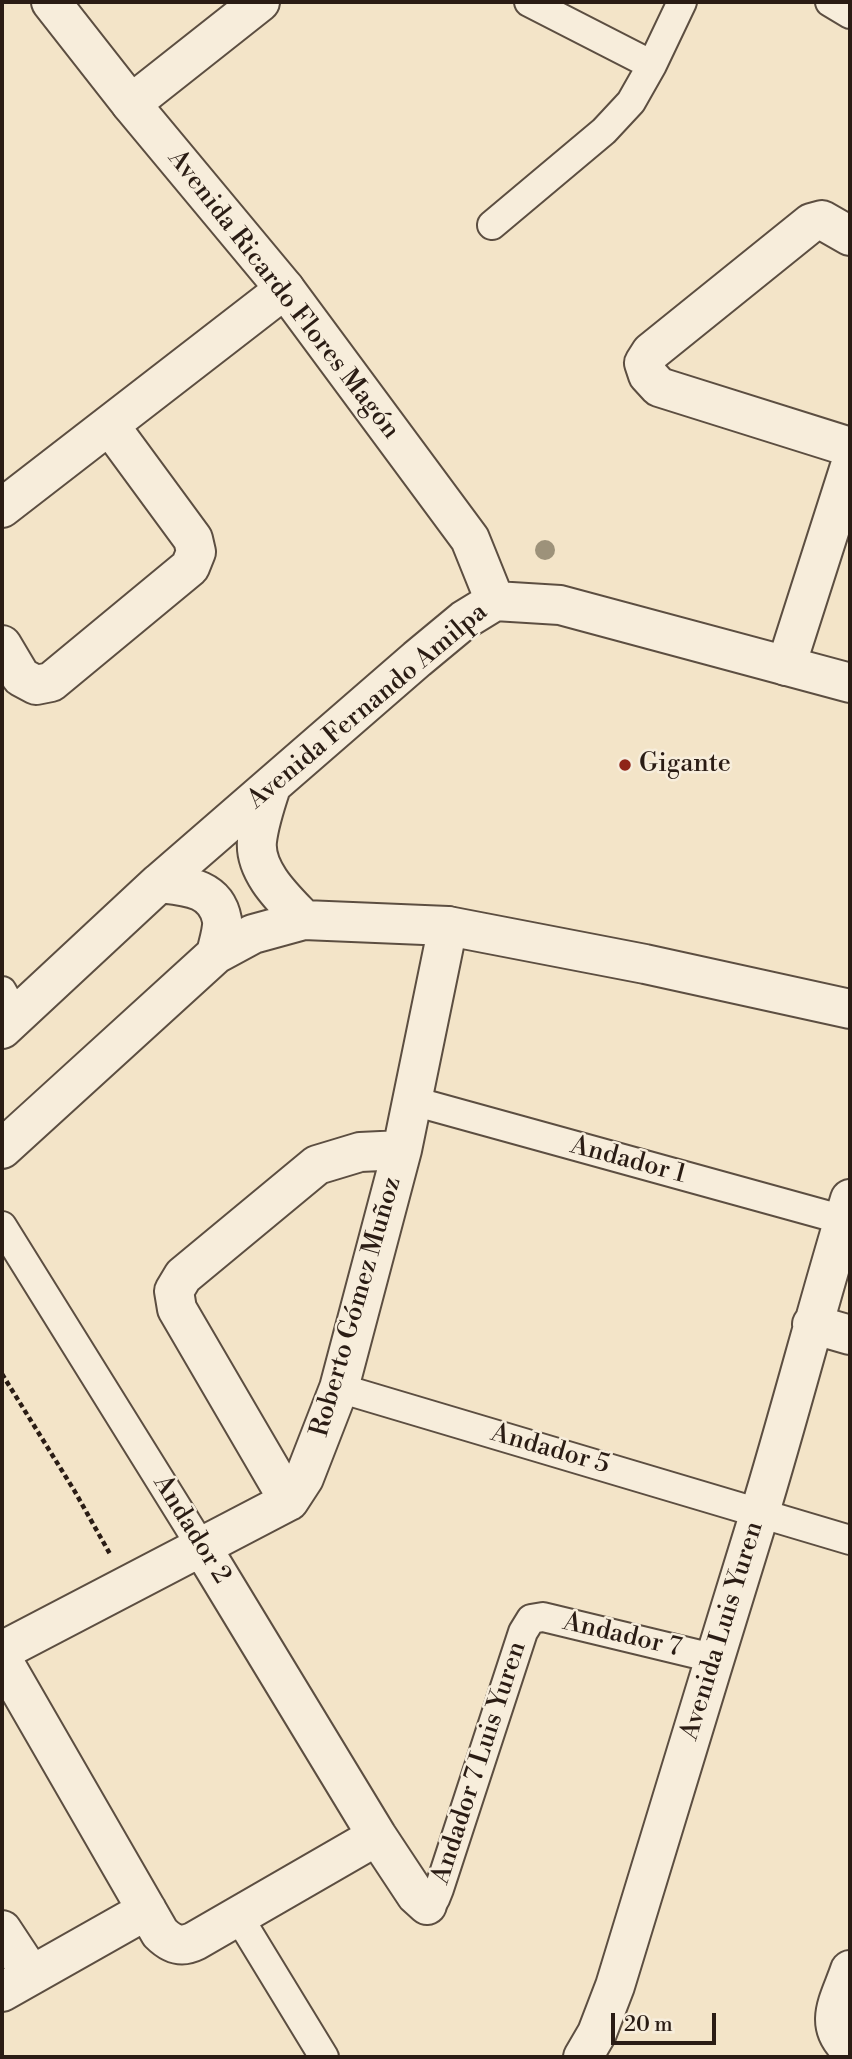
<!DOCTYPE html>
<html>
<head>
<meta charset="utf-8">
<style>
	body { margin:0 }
	#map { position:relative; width:852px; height:2059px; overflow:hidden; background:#f3e4c8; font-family:"Libre Bodoni",serif }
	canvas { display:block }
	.frame { position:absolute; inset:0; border:4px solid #2a1c14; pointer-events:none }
	.scale { position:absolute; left:611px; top:2013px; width:105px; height:32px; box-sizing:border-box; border:4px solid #2a1c14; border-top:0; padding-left:9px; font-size:21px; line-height:24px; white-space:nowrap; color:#2a1c14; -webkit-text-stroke:5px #f7eddb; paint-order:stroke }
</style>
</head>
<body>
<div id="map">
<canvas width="852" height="2059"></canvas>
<div class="frame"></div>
<div class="scale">20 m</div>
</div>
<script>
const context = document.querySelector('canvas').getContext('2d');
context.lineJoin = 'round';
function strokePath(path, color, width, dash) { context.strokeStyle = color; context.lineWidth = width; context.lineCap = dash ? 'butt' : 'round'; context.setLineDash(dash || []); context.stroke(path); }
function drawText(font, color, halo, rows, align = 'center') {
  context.font = font + ' "Libre Bodoni",serif'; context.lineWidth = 5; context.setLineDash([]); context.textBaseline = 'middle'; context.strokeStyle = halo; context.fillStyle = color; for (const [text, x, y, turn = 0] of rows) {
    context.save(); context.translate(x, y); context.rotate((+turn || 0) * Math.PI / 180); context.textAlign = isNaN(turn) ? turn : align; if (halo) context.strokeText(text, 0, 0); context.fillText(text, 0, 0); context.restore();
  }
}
const path = new Path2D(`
	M2,1374L74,1490L110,1554`);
const pedestrian = new Path2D(`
	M529,2L652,65
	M830,2L850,14
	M492,225L604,131L631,102L652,65L682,2
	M2,991L16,1016
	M413,1101L844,1220
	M2,1226L201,1546
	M339,1388L850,1540
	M427,1905L435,1899L439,1889L523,1632L531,1619L543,1617L713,1658
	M238,1916L324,2057`);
const minor = new Path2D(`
	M131,104L260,2
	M850,236L822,220L811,223L651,352L644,363L648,375L659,387L850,447
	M2,508L285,289
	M2,645L21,677L36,685L51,682L190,567L196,552L193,539L110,426
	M786,666L850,466
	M812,1324L850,1335
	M289,1501L177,1309L174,1291L183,1276L317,1165L360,1152L402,1150
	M201,1546L377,1836L416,1895L427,1905
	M2,1651L289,1501L304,1478L339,1388L402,1150L448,926
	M2,1659L160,1933C171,1944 181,1948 195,1941L377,1836
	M2,1930L31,1974
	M850,1970C840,2000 822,2024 850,2049
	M2,1992L147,1910
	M583,2057L597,2033L615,1986C662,1828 711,1672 759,1515C791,1410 818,1304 850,1199`);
const tertiary = new Path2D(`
	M51,2L131,104L285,289L470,539L495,601
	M271,787C265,805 259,823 257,841C254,872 285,900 304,920
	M159,883C185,886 216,887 222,920C223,930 218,944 216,954
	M2,1029L159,883L417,659L464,620L495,601L560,605L850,683
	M2,1149L216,954L253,934L304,920L448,926L645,964L850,1009`);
const trees = [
	[545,550]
];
const markers = [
	[625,765,7,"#8f2418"]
];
const streetNames = [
	["Avenida Ricardo Flores Magón",283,295,52],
	["Avenida Fernando Amilpa",368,707,-40],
	["Andador 1",628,1161,15],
	["Roberto Gómez Muñoz",357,1307,-74],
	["Andador 5",550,1450,16],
	["Andador 2",191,1530,58],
	["Avenida Luis Yuren",723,1631,-73],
	["Andador 7",622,1636,13],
	["Andador 7 Luis Yuren",480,1763,-72]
];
const poiNames = [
	["Gigante",639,765]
];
strokePath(pedestrian, '#5c4e41', 32);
strokePath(minor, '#5c4e41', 42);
strokePath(tertiary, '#5c4e41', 42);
strokePath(path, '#2a1c14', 4.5, [5, 3.5]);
strokePath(pedestrian, '#f7eddb', 28);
strokePath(minor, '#f7eddb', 38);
strokePath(tertiary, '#f7eddb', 38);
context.fillStyle = '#9d927a';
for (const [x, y] of trees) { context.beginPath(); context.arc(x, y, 10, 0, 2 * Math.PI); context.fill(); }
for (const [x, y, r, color] of markers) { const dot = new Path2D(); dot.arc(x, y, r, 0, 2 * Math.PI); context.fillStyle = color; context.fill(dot); strokePath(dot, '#f7eddb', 2.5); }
drawText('26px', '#2a1c14', '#f7eddb', streetNames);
drawText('26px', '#2a1c14', '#f7eddb', poiNames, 'left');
</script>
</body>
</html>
